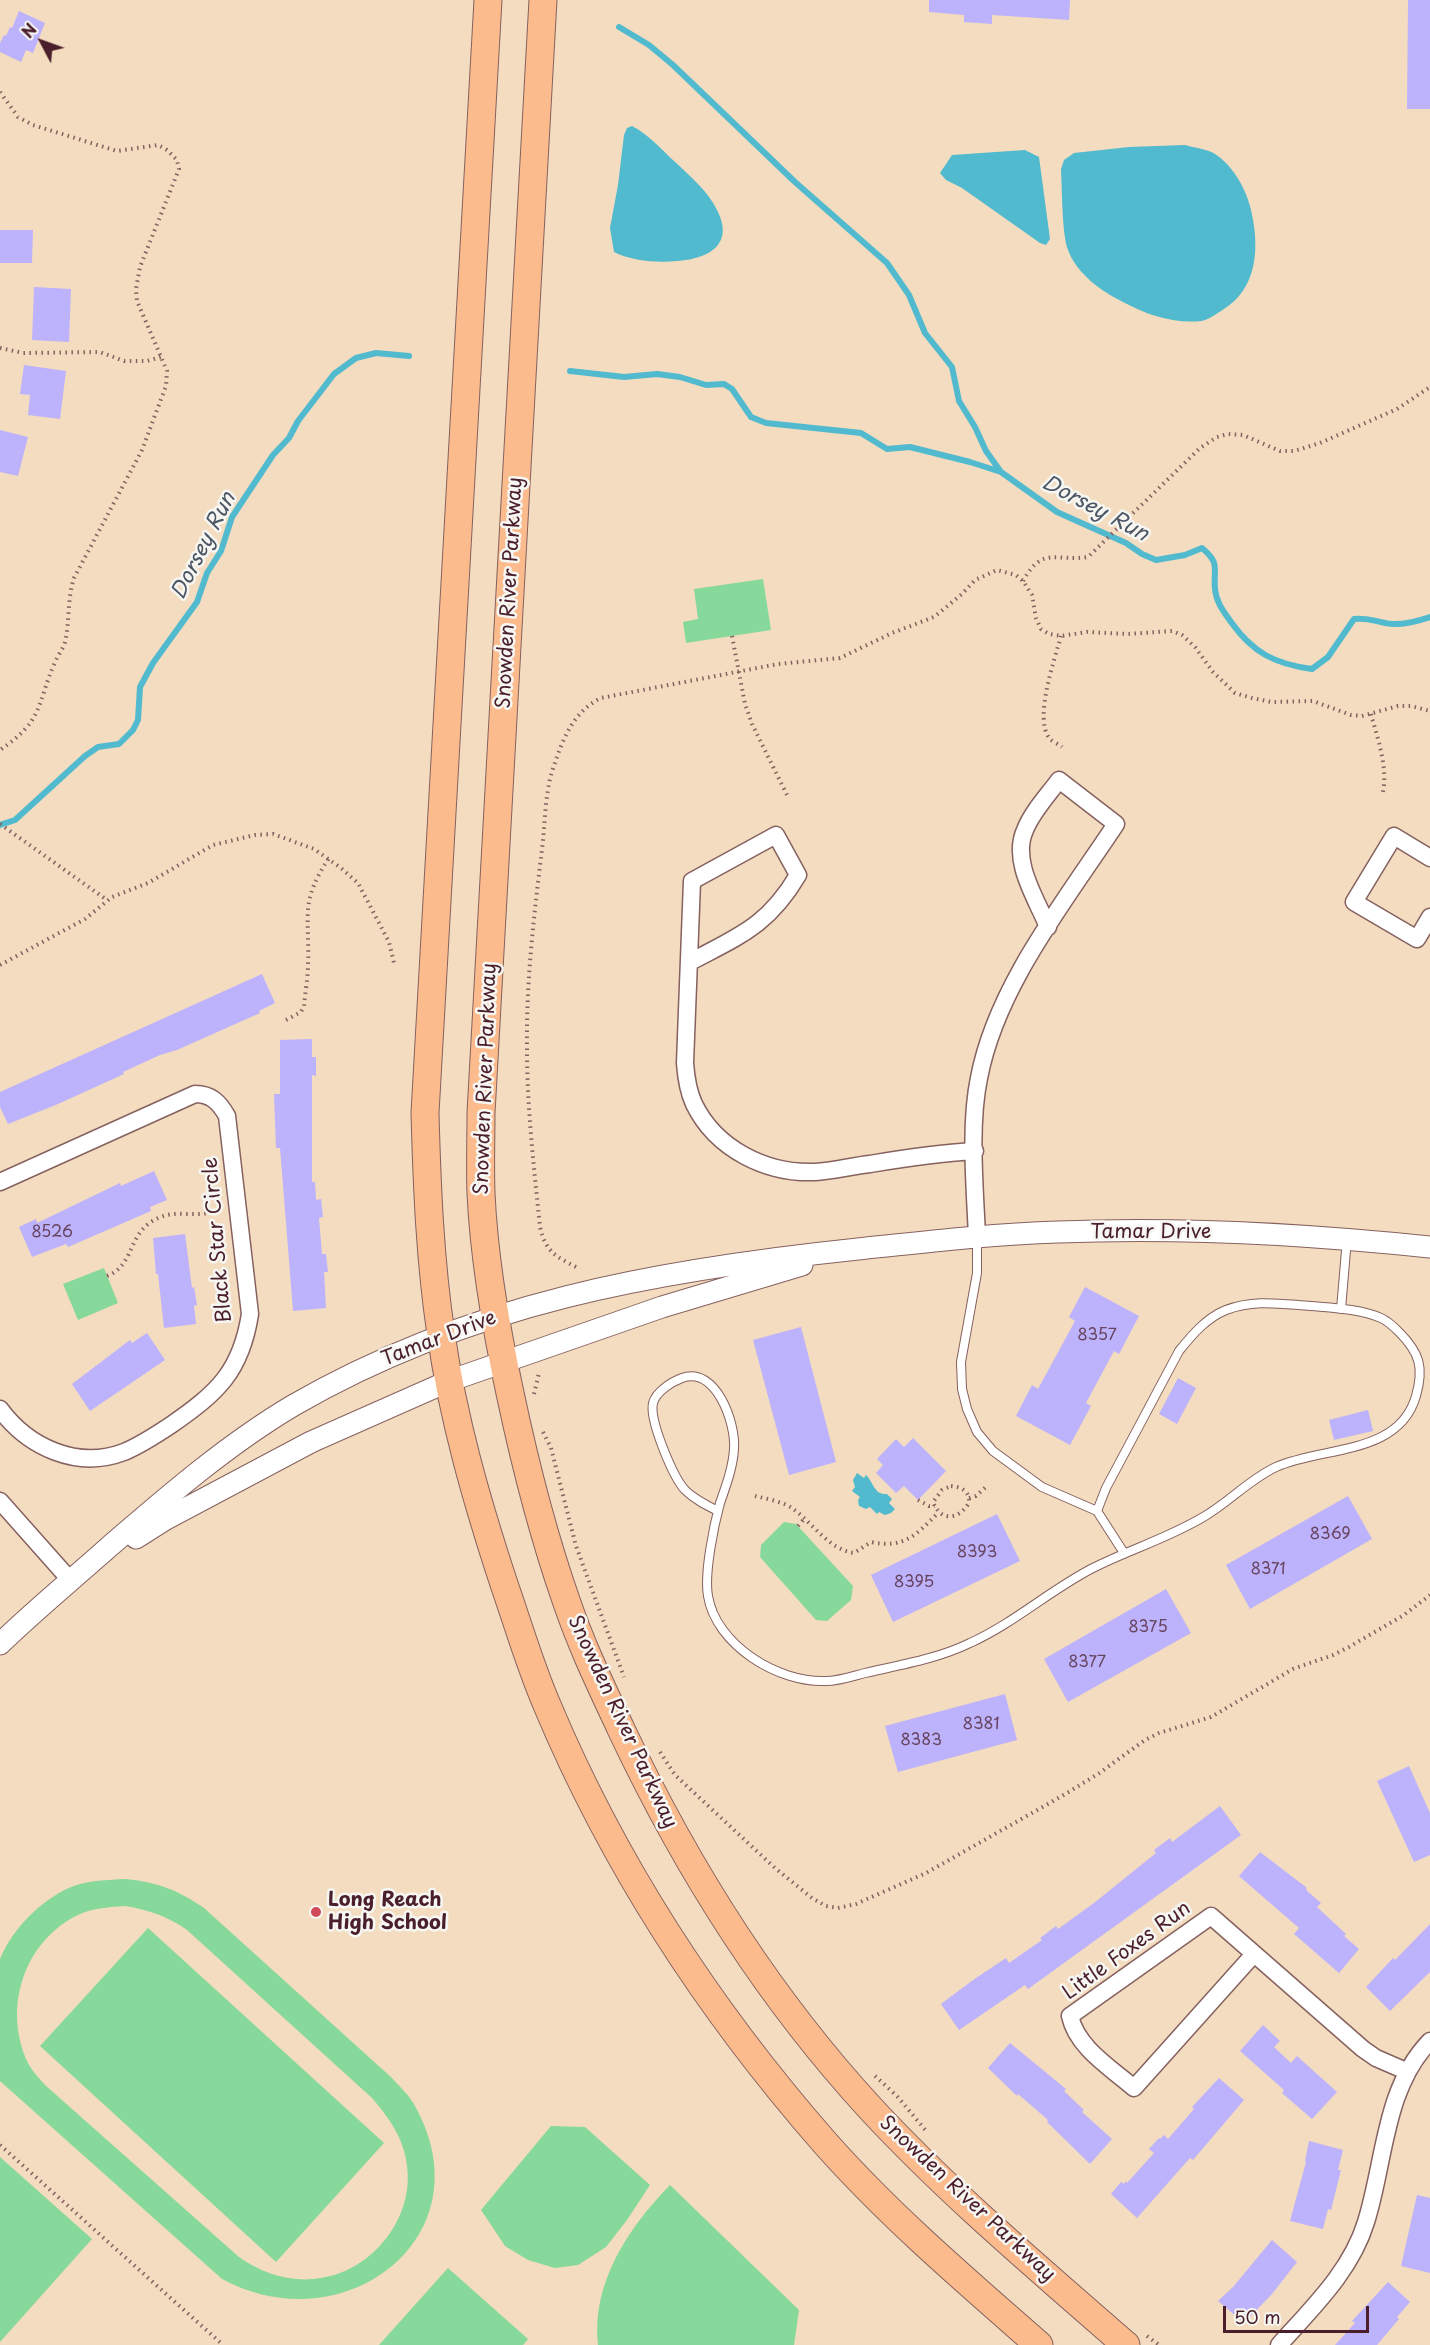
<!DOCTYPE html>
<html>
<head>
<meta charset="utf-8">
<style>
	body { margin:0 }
	#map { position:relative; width:1430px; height:2345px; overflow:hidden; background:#f3dcbf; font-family:"Playpen Sans",sans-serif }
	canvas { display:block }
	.north { position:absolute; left:12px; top:12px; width:60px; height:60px; -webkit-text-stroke:4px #f6f6f2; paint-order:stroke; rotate:311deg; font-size:16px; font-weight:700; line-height:24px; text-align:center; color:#4a1f2b }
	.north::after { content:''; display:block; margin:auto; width:21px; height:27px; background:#4a1f2b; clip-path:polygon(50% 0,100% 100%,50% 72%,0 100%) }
	.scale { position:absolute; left:1223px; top:2306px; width:146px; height:27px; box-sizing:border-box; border:3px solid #4a1f2b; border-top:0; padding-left:8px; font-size:18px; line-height:21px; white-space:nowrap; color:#4a1f2b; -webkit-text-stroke:4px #f6f6f2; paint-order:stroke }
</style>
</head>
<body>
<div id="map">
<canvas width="1430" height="2345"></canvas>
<div class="north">N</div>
<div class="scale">50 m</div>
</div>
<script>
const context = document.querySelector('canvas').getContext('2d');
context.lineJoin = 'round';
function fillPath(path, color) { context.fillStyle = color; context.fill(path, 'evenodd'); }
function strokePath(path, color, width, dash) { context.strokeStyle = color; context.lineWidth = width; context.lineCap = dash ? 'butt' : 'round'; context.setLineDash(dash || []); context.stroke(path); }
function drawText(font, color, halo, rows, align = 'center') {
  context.font = font + ' "Playpen Sans",sans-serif'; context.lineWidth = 5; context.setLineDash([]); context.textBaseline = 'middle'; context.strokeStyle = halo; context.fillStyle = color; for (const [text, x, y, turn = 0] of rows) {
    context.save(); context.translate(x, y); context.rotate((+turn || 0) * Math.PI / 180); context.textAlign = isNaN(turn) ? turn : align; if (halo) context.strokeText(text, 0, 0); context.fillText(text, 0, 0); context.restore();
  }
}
const green = new Path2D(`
	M763,579L771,630L686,643L683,622L698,619L694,589Z
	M104,1268L118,1303L78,1320L63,1284Z
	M784,1522L796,1524L853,1586L851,1600L827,1621L816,1620L760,1557L761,1545Z
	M126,1879C159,1883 176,1889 204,1908L392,2078C400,2087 410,2096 415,2106C488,2237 344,2345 222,2279L0,2081V1959C12,1929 41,1900 71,1887C88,1880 108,1880 126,1879ZM125,1906C149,1910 167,1916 187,1930L372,2098C389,2118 404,2138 407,2166C414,2218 373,2270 321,2278C292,2283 263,2274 239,2257L45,2085C39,2078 32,2071 28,2063C2,2008 24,1940 80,1914C94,1908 110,1907 125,1906Z
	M148,1928L384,2143L276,2262L40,2046Z
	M551,2126L585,2127L650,2185L627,2220L606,2247L578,2265L555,2268L528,2260L505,2246L481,2210Z
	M0,2157L92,2239L0,2342Z
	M670,2185L799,2310L794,2345H598C591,2283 629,2227 670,2185Z
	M448,2268L528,2339L523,2345H379Z`);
const water = new Path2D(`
	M632,126C648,134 661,149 674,161C689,175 708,191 717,210C735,245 708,259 677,261C657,263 632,261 614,252L610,228L618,185L624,135L627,128Z
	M1185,145C1194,148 1208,149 1215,154C1232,165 1245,187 1250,206C1260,245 1259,289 1221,311C1216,314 1208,320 1201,321C1174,324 1147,315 1123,302C1101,291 1077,274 1068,250C1062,235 1062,188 1061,169L1064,160L1074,153L1129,147Z
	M1025,150L1039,157L1050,239L1046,245L1040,243L962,188L946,180L940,173L952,155Z
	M857,1473L864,1478L866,1475C874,1483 874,1495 887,1494L892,1499L889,1503L895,1509L891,1513L885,1515L879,1512L877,1514L870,1507L866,1509L859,1506L858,1500L860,1497L852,1491L855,1487L853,1480Z`);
const stream = new Path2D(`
	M619,27L649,45L673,65L795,182L887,263L909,295L925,333L952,367L959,401L975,427L986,451L1001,472
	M570,371L624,377L657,374L680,377L706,385L724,384L732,389L751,417L766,423L861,433L887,449L910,447L970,462L1001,472L1057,512L1126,543L1142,554L1156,560L1185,555L1202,548C1221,564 1213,568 1215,589C1216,602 1224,612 1231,622C1253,653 1275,664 1312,669L1328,657L1354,619C1371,617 1377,623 1392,624C1405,625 1418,621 1430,617
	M0,825L15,820L85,756L98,747L119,744L133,730L138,720L140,687L153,663L197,602L207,573L221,551L232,517L273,455L289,438L298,421L334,374L356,358L376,353L409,356`);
const building = new Path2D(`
	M929,0H1070L1069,20L992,15V24L964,22V15L929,12Z
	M1408,0H1430V109H1407Z
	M19,11L45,23L33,53L26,50L21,62L0,52V43L4,35L6,36L10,27L12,28Z
	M0,230H33L32,263H0Z
	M34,287L71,289L69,342L32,340Z
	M24,365L66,371L60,419L28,415L30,395L20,394Z
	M0,430L28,437L18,476L0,472Z
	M262,974L275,1003L259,1011L260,1013L177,1050L160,1055L123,1072L124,1074L58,1104L8,1124L0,1107V1092Z
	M312,1039V1057H316V1076L312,1075V1182H315L316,1200L321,1199L323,1217L319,1218L322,1254H326L328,1272H324L326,1308L293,1311L280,1148H276L274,1094H280V1040Z
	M154,1171L167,1200L150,1207L151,1211L68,1247L66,1244L32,1257L19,1227L36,1219L37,1223L120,1183L121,1186Z
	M185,1234L192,1288L194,1287L197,1305L194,1306L196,1324L164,1328L158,1274H156L153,1238Z
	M1085,1287L1139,1316L1119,1354L1114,1351L1086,1403L1091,1406L1070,1445L1016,1416L1032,1385L1038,1389L1075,1321L1069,1317Z
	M801,1327L836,1462L789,1475L753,1340Z
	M147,1333L165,1360L90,1411L72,1384L130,1340L132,1343Z
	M1178,1378L1196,1388L1177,1424L1159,1414Z
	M1368,1410L1373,1431L1334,1440L1329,1420Z
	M913,1438L946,1471L918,1500L904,1486L896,1493L876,1473L883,1465L877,1459L896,1439L904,1447Z
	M1348,1496L1372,1539L1250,1609L1226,1565Z
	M997,1514L1020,1561L893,1622L871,1575Z
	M1166,1589L1191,1633L1068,1702L1044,1659Z
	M1005,1694L1017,1740L898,1772L885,1726Z
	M1409,1766L1430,1813V1855L1414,1862L1377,1781Z
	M1220,1806L1241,1835L1028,1989L1025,1985L959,2030L941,2004L973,1980L1006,1958L1009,1963L1042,1940L1040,1938L1056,1926L1058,1929L1094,1903L1156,1853L1154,1850L1170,1838L1172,1842Z
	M1260,1852L1307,1888L1306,1890L1321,1903L1317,1907L1346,1934L1344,1936L1359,1949L1339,1973L1294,1934L1299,1928L1239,1876Z
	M1430,1924V1972L1390,2011L1366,1987L1393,1958L1395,1960Z
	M1263,2025L1280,2041L1274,2047L1291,2063L1297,2056L1337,2092L1312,2119L1282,2093L1284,2090L1240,2051Z
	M1010,2043L1066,2089L1064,2091L1084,2110L1082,2112L1112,2139L1090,2164L1047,2122L1048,2120L1018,2094L1017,2096L988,2068Z
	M1219,2078L1244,2100L1193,2160L1190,2158L1137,2218L1111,2194L1121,2182L1124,2184L1126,2181L1127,2183L1154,2153L1149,2149L1159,2138L1160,2139L1164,2135L1168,2139L1194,2109L1192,2107Z
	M1309,2141L1343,2150L1338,2170H1341L1331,2210L1328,2209L1323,2229L1290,2221L1306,2162L1305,2161Z
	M1417,2195L1430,2198V2273L1401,2266Z
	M1272,2240L1297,2262L1272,2294L1244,2323L1218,2301L1233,2287Z
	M1388,2282L1410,2302L1397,2317L1399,2319L1377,2345H1335L1355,2323L1352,2321Z`);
const path = new Path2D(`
	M0,92L18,117L33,125L117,151L158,145L167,150L177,160L179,169L140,267L136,289L137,301L167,371L166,386L142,450L74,578C67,599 70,621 65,642C63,649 58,655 55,662C36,706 44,720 0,750
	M0,348L23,353L100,352L124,361H147L161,357
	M1023,581C1043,545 1056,562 1088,557L1200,448L1217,437L1228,434L1243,435L1280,451H1294L1320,443L1397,409L1430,387
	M732,636L745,704L752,724L787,795
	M1061,636C1055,659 1033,719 1050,739C1053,742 1059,744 1062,747
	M1371,714C1378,740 1389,770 1382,796
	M0,824L107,900
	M0,965L85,919L112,897L148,883L213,845L255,835L273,834L314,849L341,868L358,883L389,942L394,963
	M286,1020L301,1012L304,1006C305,993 308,978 308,965C310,916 299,903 329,858
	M576,1267C555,1256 546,1252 540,1227C534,1168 527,1108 527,1049C526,982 534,915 542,849C545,826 545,793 552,772C561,743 572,712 601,698L778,664L840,658L892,633L934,617L962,594L975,580L997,570L1016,575L1023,581L1032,595L1036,618L1041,629L1049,634L1061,636L1087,632L1128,634L1172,631L1182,635L1195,647L1213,672L1235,693L1252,698L1271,702L1313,701L1351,715L1362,716L1398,706H1411L1430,711
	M107,1276C137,1264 126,1230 161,1217C175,1211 192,1216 207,1213
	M534,1394L539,1373
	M543,1432L551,1448L576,1546L624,1677
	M951,1486C961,1487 970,1491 969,1503C958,1520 941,1522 933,1502L942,1490Z
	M755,1496C767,1499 781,1501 792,1508C813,1523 828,1549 854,1553L871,1542C904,1549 916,1535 938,1513
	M969,1498L976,1496L986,1487
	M918,1500L929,1506H935
	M798,1526L804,1519
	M660,1752L675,1775L775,1868L812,1898L826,1906L838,1908L856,1904L926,1873L1062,1796L1098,1774L1145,1740L1159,1733L1211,1717L1293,1669L1333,1655L1349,1647L1404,1615L1430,1595
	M875,2076L897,2096L927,2132
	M0,2145L223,2345
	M1147,2336L1159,2345`);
const service = new Path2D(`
	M977,1238V1273L961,1362L962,1389L967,1409L977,1432L993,1451L1042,1487L1097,1511L1124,1553
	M1341,1309L1347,1239
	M718,1511C706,1505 694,1499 685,1490C673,1477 649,1420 653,1403C656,1392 671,1382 682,1378C716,1366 736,1423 734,1449C733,1467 726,1486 720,1503C714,1525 704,1573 708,1596C716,1645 778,1683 826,1681C839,1681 853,1676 865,1673C900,1665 937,1659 970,1643C1014,1623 1049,1591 1091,1569C1128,1550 1169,1538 1205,1516C1229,1502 1250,1479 1276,1467C1322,1446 1399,1456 1416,1396C1424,1368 1420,1353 1399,1332C1394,1327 1388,1321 1381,1318C1360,1309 1334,1308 1311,1306C1281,1304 1254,1299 1226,1310C1206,1318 1192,1335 1179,1351L1106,1488L1097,1511`);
const minor = new Path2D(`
	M1430,858L1394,836L1354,902L1417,939L1430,917
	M690,962C739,936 768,926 798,875L776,835L692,881L685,1063C686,1077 688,1091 694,1104C716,1149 766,1174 815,1172C833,1171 852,1166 870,1164C905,1158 939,1153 975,1151
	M0,1182L195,1094C211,1094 219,1102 227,1116L250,1314C241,1372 217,1393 171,1425C156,1435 141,1445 124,1452C77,1470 28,1447 0,1409
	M977,1237C975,1188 969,1126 979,1078C996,987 1065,901 1116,824L1059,780C1048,795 1032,812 1025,830C1011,861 1036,898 1048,927
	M0,1501L71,1581
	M1254,1954L1134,2088C1111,2068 1077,2048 1070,2016L1211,1916L1363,2049L1376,2058L1406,2071
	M1279,2345C1313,2307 1351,2271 1366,2222C1385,2162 1384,2088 1430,2041`);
const tertiary = new Path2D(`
	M136,1538L166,1519L311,1442L449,1381L662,1307L802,1265
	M0,1644C35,1610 73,1579 110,1546C168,1496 228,1444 294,1405C471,1303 657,1270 858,1249C924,1242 991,1234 1058,1232C1183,1227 1306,1234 1430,1247`);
const primary = new Path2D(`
	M488,0L425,1113C427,1187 430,1261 441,1334C453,1419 477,1502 504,1584C518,1624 530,1666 547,1705C614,1865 712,2014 826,2144C891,2217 966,2281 1039,2345
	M543,0L481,1113C481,1140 480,1166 481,1193C484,1260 496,1328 510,1393C525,1464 543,1535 567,1603C582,1647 602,1688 621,1729C686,1867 768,1997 871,2109C950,2194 1039,2269 1126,2345`);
const markers = [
	[316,1912,6,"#d1495b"]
];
const numberNames = [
	["8526",52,1233],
	["8357",1097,1336],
	["8369",1330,1535],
	["8393",977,1553],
	["8371",1268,1570],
	["8395",914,1583],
	["8375",1148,1628],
	["8377",1087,1663],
	["8381",981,1725],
	["8383",921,1741]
];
const streetNames = [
	["Snowden River Parkway",510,593,-87],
	["Snowden River Parkway",486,1079,-88],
	["Tamar Drive",1151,1232],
	["Black Star Circle",218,1240,-95],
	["Tamar Drive",439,1339,-21],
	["Snowden River Parkway",622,1722,65],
	["Little Foxes Run",1127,1951,-36],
	["Snowden River Parkway",967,2199,43]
];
const poiNames = [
	["Long Reach",328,1900],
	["High School",328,1923]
];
const waterNames = [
	["Dorsey Run",1095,509,28],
	["Dorsey Run",204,546,-63]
];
fillPath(green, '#86d99a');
fillPath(water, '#51bace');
strokePath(stream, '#51bace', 6);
fillPath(building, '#bdb2fc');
strokePath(service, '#85615f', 10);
strokePath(minor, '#85615f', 19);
strokePath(tertiary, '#85615f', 23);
strokePath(primary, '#85615f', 29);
strokePath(path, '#85615f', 4, [1.5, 4.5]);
strokePath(service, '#fff', 8);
strokePath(minor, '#fff', 16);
strokePath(tertiary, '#fff', 21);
strokePath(primary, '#fbbb8c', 27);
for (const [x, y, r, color] of markers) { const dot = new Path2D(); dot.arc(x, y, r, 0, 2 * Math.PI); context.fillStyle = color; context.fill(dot); strokePath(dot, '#f6f6f2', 2); }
drawText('16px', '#67445f', null, numberNames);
drawText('20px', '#4a1f2b', '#f6f6f2', streetNames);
drawText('bold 20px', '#4a1f2b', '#f6f6f2', poiNames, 'left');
drawText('italic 21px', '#4c5564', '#f6f6f2', waterNames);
</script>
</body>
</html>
